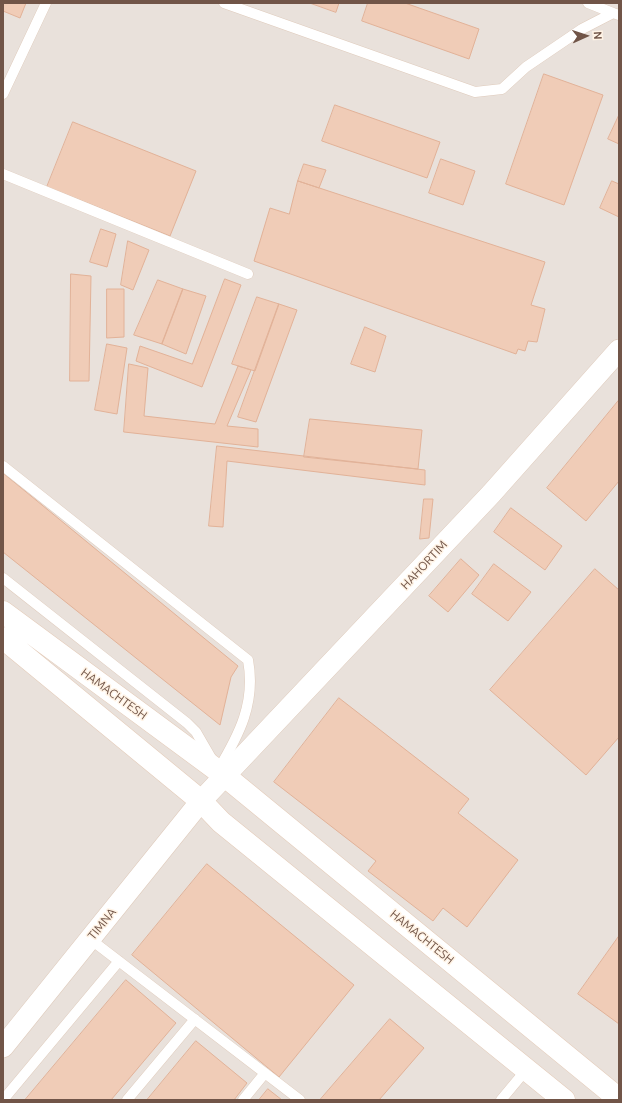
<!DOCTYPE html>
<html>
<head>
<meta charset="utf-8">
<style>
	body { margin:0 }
	#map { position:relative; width:622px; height:1103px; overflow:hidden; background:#fbefdf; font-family:Ubuntu,sans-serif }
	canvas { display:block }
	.frame { position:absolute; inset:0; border:4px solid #715548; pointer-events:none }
	.north { position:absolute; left:566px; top:16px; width:40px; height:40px; -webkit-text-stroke:3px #fff3e5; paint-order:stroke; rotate:87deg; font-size:11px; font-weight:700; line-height:16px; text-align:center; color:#715548 }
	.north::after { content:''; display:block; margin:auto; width:14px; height:18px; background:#715548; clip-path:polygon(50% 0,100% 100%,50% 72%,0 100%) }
</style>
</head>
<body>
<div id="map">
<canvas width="622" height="1103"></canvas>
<div class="frame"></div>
<div class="north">N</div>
</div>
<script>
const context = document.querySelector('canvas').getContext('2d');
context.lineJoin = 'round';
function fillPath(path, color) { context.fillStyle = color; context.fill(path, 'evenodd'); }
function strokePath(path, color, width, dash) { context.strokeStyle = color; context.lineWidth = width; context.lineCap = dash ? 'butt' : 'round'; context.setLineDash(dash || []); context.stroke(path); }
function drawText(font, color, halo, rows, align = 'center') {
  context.font = font + ' Ubuntu,sans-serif'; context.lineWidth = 3; context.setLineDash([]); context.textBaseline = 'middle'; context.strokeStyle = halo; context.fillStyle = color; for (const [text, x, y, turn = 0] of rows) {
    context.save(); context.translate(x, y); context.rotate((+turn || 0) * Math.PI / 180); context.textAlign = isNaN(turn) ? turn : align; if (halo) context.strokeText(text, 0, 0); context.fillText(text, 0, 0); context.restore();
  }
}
const industrial = new Path2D(`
	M3,3H619V1100H3Z`);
const building = new Path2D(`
	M3,3H26L20,18L3,11Z
	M310,3H339L336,12Z
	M368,3H405L479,29L469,59L362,21Z
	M544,74L603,95L564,205L506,184Z
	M335,105L440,142L427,178L322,141Z
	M619,115V144L608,139Z
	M73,122L196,171L170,236L47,187Z
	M441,159L475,171L463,205L429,193Z
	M304,164L326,170L319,188L298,181Z
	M298,181L545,262L531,305L545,309L537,342L528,341L525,351L518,349L516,354L254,261L270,208L289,214Z
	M612,181L619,184V217L600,208Z
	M101,229L116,234L107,267L90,262Z
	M128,241L149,250L133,290L121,285Z
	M71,274L91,276L89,381H70Z
	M225,279L241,285L202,387L136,361L140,346L192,364Z
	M158,280L183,289L162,344L134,335Z
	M107,289H124V337L107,338Z
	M183,289L206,296L186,354L162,344Z
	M257,297L279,304L255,371L232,364Z
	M279,304L297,310L256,422L238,417Z
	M365,327L386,336L375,372L351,364Z
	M107,344L127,348L117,414L95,410Z
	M129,364L148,368L144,416L215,424L238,366L251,370L227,426L258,429V447L124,432Z
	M619,400V481L586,521L547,488Z
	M310,419L422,430L418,469L304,457Z
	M217,446L425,470V485L227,461L223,527L209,526Z
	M3,473L238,666L231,677L220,725L3,552Z
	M424,499H433L429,538L420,539Z
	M511,508L562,546L545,570L494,532Z
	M461,559L479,575L448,612L429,596Z
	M494,564L531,592L508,621L472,594Z
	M595,569L619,590V737L586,775L490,690Z
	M339,698L469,799L458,813L518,860L467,927L443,908L433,921L368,871L376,861L274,782Z
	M207,864L354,985L279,1077L132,955Z
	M619,936V1024L578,994Z
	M126,980L176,1023L111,1100H25Z
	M390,1019L424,1048L379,1100H320Z
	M196,1041L247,1083L234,1100H147Z
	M268,1089L282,1100H259Z`);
const lane = new Path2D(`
	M224,3L475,92L502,89L526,67L582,29L613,13L619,15
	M588,3L613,13
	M3,94L46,3
	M3,174L248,274
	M3,466L248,660C256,703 239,735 218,770L196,732L187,723L3,578
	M90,939L300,1100
	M3,1100L119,961
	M127,1100L195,1019
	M243,1100L265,1073
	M501,1100L526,1070`);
const street = new Path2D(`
	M3,1047L201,801L491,494L619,350`);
const secondary = new Path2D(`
	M3,612L225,776L619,1099
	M3,638L201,801L221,822L564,1100`);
const streetNames = [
	["HAHORTIM",424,565,-47],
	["HAMACHTESH",114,694,36],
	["TIMNA",102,924,-51],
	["HAMACHTESH",422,937,39]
];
fillPath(industrial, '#e9e1db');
fillPath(building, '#f0ccb7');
strokePath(building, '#e2b298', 1);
strokePath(lane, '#dfcbbc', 11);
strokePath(street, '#dfcbbc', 22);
strokePath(secondary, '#e4ccba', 23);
strokePath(lane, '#fff', 10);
strokePath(street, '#fff', 21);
strokePath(secondary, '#fff', 22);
drawText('12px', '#715548', '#fff3e5', streetNames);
</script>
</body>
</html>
